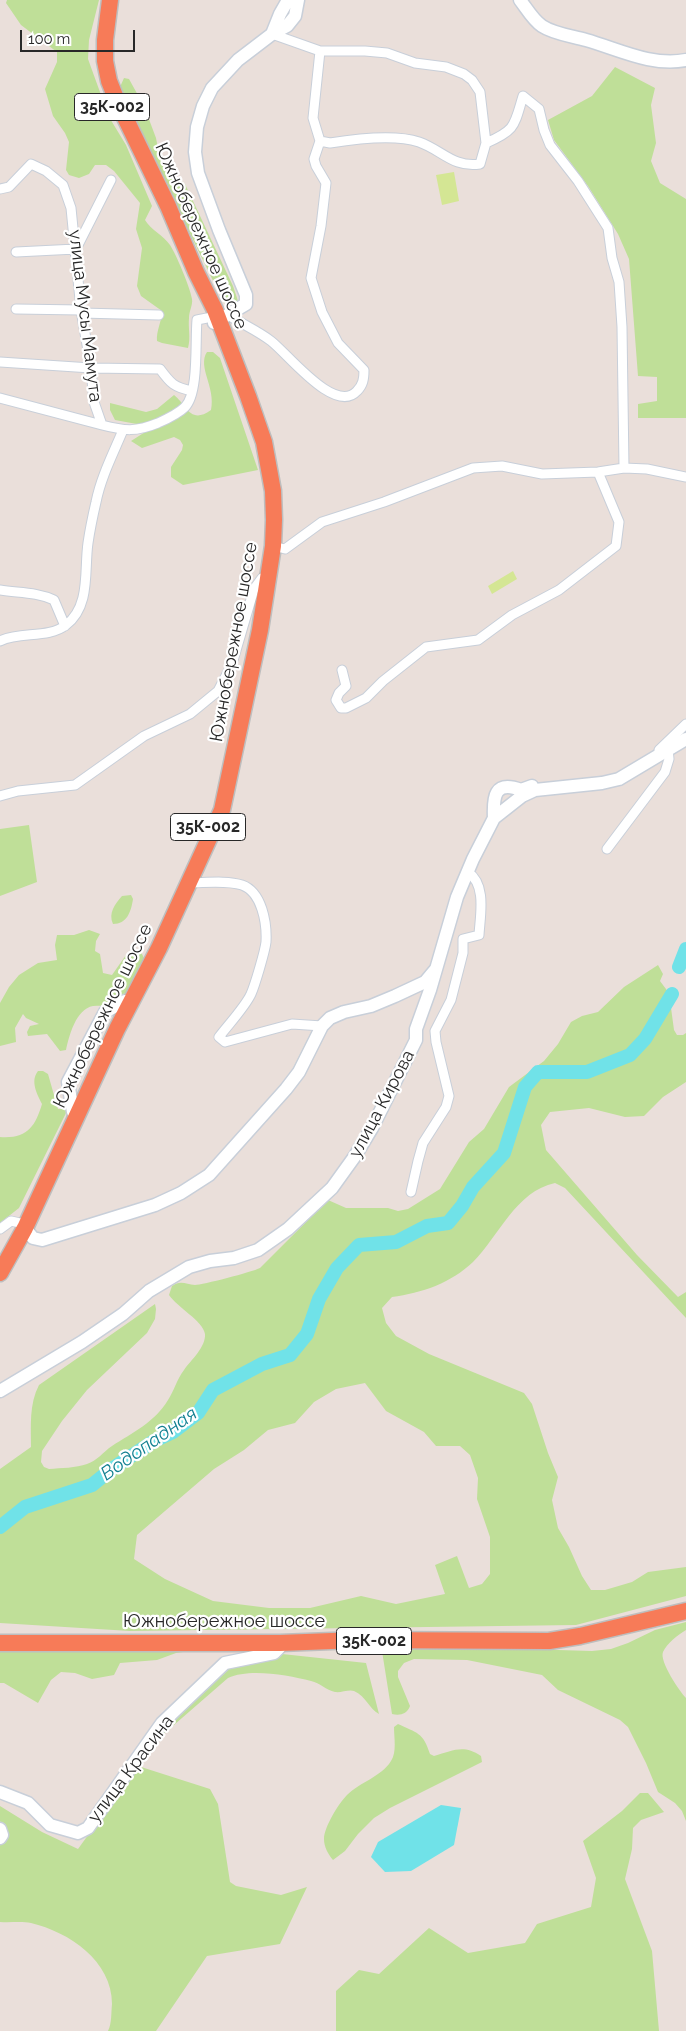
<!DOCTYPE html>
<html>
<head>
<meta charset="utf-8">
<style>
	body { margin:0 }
	#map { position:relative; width:686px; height:2031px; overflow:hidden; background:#eadfda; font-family:Raleway,sans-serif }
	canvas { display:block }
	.scale { position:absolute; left:20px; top:30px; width:115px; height:22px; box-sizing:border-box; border:2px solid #282828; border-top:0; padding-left:6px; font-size:15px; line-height:18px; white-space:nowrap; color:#282828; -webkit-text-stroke:4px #fff; paint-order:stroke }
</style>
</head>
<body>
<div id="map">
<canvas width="686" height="2031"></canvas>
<div class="scale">100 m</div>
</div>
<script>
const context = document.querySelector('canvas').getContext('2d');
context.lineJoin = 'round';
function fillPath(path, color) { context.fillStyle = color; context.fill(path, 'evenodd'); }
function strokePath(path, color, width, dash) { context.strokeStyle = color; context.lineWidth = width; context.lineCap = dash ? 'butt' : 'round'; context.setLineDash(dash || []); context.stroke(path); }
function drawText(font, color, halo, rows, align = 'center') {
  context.font = font + ' Raleway,sans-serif'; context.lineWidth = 4.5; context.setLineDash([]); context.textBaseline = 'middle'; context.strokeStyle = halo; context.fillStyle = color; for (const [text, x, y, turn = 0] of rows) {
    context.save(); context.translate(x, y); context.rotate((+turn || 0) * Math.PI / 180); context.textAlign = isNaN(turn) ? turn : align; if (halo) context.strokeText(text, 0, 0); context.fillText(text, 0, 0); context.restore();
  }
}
const green = new Path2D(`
	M7,0H99L89,40L88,59L109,117L126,145L152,206L145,220C151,230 163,235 170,245C176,254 190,287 192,299C193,305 189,311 189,318C188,329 191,337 188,348L162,343L157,341C156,331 162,321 162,311L141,296L137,286L142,248L136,229L140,203L114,171L106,165H95L89,174L79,178L69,175L66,170L69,142L65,133L53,116L45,89L57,62V52L21,25L6,3Z
	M615,67L655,88L651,105L656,143L651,161L660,183L686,199V418H638V404L657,401V377L638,376L629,259L618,234L588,186L554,140L548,120L592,96Z
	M124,78L129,79L144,106L156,138L160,159L165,167L185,184L233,286L238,301L235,305L224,303L123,97L120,87Z
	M207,352H213L220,358L258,470L183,485L171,477V467L182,450L183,445L180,440L174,437L142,448L131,441L153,427L115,420L110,410V403L146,412L157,409L174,395C187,405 190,425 211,410C216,387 197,367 207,352Z
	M29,825L37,882L0,896V829Z
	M131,895L133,899C131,912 127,924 113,924C108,913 115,904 122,896Z
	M89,930L100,934L96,941L95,951L100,954L103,973L112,975L126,955L141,952L144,958C139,968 129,993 122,999C115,1008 103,1005 93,1006C76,1009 69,1036 66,1050L60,1051L47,1034L28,1036L27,1032L30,1026L39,1024L26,1018L23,1014L15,1028L16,1042L0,1046V1003L9,987L19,975L38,963L57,960L55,945L57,935H74Z
	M658,965L663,974L660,981L669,993L674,1030L677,1035H683L686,1033V1082L663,1097L644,1116L625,1117L589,1108L550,1112L541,1125L546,1150L637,1255L678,1297L686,1292V1318L565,1188L555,1183C516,1191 499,1236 473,1262C451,1283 422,1293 392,1297L382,1308L386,1323L396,1336L429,1354L524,1393L532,1404L548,1453L558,1477L552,1500L558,1528L569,1547L582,1576L591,1590H605L632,1582L648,1572L686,1567V1596L576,1625L130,1631L0,1623V1469L31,1447C31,1426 29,1404 39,1385L155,1304L156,1309L155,1319L147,1333L87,1390L62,1421L42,1451L41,1462L44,1467L49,1469C61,1468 76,1468 87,1464C97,1461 103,1452 112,1446C132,1433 155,1422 168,1400C174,1391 177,1379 184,1370C191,1360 206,1347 205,1334C203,1321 177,1307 169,1295L172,1286C180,1280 186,1284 195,1285C202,1285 252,1272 260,1268L328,1200L346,1208H388L398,1211L408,1209L440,1189L469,1142L484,1129L509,1087L544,1061L558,1044L571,1022L582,1016L598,1012L624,987ZM365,1383L386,1411L424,1432L436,1446H460L470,1455L478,1478L477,1499L490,1537V1574L482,1584L469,1588L457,1556L435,1565L445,1594L396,1604L361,1596L310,1608H269L213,1601L165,1579L134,1559L137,1535L214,1469L244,1450L268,1430L295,1423L314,1402L336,1389Z
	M38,1071H43L48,1074L58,1109H68L19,1208L0,1223V1137C27,1139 35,1127 42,1104C37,1094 30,1081 38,1071Z
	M686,1622V1630C678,1635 667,1643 663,1652C659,1661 680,1692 686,1698V1821L682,1811L675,1803L658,1792L646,1763L628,1727L620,1720L558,1690L542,1675L467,1660L414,1659L404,1663L398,1671V1677L410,1706C407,1714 400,1716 392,1714L382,1651L422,1646L592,1651L611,1649L628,1643L655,1630Z
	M255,1646L235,1652L197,1650L176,1653L157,1660L120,1663L114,1675L92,1679L75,1673L61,1672L51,1680L38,1703L4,1683H0V1649L15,1651Z
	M282,1654L366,1663L379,1714C369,1709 366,1696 354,1691C349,1689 341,1693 335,1692C326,1690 320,1683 311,1681C288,1675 249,1668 228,1678L159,1738L164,1725L228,1668Z
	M398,1724C417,1733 423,1732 430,1754L434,1756C453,1751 463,1744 481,1756L482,1762L390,1808L374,1818L358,1834L345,1851L333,1860C328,1854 324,1847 324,1839C324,1827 339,1803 347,1795C360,1782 381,1777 391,1761C397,1752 394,1738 394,1727Z
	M138,1766L210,1789L218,1804L230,1882L236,1886L281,1895L307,1887L280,1944L207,1956L156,2031H108C112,2023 111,2013 112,2004C112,1961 69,1932 31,1923C21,1921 10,1923 0,1922V1844L7,1833L0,1821V1806L42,1832L78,1849Z
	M640,1793H648L664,1812L641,1820L633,1828L632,1849L625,1879L652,1951L659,2031H336V1991L359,1970L379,1974L429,1928L468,1953L525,1943L537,1924L591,1907L596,1878L583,1841L622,1811Z`);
const pitch = new Path2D(`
	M454,172L459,201L442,205L436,175Z
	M513,571L517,579L492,594L488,586Z`);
const water = new Path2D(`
	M441,1805L461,1808L454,1845L411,1871L385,1872L371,1857L378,1842Z`);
const river = new Path2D(`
	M679,967L686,949
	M0,1527L25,1507L92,1485L113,1468L154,1441L173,1432L198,1413L213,1390L262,1364L290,1355L307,1334L319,1299L337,1268L359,1245L396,1242L427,1226L448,1223L462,1206L473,1187L504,1153L525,1087L538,1072H587L630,1055L645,1039L672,994`);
const street = new Path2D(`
	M272,34L320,51H365L387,53L415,63L446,67L464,74L472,80L480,92L486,143L480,164C453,168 442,150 419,142C395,134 355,139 330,143L320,141L313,118L320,51
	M486,143C516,130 514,126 523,96L539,109L544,130L550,145L578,181L608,228L612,258L619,282L622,327L624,468
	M0,189L9,187L31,164L46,171L63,185L71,208L81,310L91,368L94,402L102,425C125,431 136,432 158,423C167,419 178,414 185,407C199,393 195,341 197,320L212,317
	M16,252L76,249L111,180
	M16,309L81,310
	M81,313L159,315
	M228,315C242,324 258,331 271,341C288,354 335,415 357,391C363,385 364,379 364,370L338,343L322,312L311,278L321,226L326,183L316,166L314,159L320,141
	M0,362L91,368L160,369C171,384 174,387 192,391
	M0,398L102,425
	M273,546L285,549L322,522L384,502L473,468L502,466L542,474L598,472L624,468L647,469L686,477
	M0,590C19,593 37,592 54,600L65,626
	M0,641C20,631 48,639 66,625C91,606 84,570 88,543C90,529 93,515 96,502C101,477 113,454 123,430
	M342,670L346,686L339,693L336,700L341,708H346L366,698L383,681L426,647L478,640L512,615L559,590L616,546L619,522L598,472
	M659,750L686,724
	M0,796L18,791L75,785L144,736L190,714L218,691L232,664L254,589L262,578
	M607,849L665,772L669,759L668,749
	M188,883C205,883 226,880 242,885C262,892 267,923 266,942C265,951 255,985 251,994C245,1007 228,1025 219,1037L225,1042L292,1024L322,1026
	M411,1192L418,1161L423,1143L446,1107L449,1096L436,1042L435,1031L451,1000L463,953V939L479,935C480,916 487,885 468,872
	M0,1229L11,1221L20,1223`);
const secondary = new Path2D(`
	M520,0C527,9 533,20 542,26C554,34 572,36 586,40C618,49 652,67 686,60
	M272,34L280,14L288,0
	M214,323L246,304V295L219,230L198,173L195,152L197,127L203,106L212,88L238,60L272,34L287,26L295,16L298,0
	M494,818C493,797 494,780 521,790L532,786
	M73,1112L68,1082L105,1012L125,1001
	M25,1228L33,1238L42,1240L155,1205L181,1193L209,1175L286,1089L299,1072L322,1026L330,1018L344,1012L371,1006L395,996L425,982L435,970
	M0,1391L82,1342L123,1314L149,1291L189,1267L210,1261L234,1258L258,1250L288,1229L332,1188L355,1156L372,1128L416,1040V1029L430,990L457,897L473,859L494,818L522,796L535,790L602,783L619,779L686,739
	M0,1792L28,1803L50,1825L78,1833L88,1828L162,1723L225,1663L274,1653L280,1647V1643
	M0,1829L2,1835L0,1838`);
const highway = new Path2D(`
	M0,1273L25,1228L117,1029L159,948L222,810L260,630L273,546L274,520L273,491L264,442L248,396L215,310L196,272L168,206L117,101L109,81L105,61V40L110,0
	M0,1643H280L358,1640L549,1641L580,1636L686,1611`);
const shields = [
	[112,107,75],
	[208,827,75],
	[374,1641,75]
];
const shieldNames = [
	["35К-002",112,107],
	["35К-002",208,827],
	["35К-002",374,1641]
];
const streetNames = [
	["Южнобережное шоссе",201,236,66],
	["улица Мусы Мамута",85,316,83],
	["Южнобережное шоссе",234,642,-80],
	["Южнобережное шоссе",103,1016,-64],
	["улица Кирова",382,1104,-62],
	["Южнобережное шоссе",224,1622],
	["улица Красина",131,1769,-53]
];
const waterNames = [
	["Водопадная",149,1444,-35]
];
fillPath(green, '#bfdf98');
fillPath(pitch, '#d4e694');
fillPath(water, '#70e2e8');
strokePath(river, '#70e2e8', 14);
strokePath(street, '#c8cfd9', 11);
strokePath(secondary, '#c8cfd9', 15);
strokePath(highway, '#bebebe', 19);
strokePath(street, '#fff', 9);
strokePath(secondary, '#fff', 12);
strokePath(highway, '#f77b58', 16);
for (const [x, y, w] of shields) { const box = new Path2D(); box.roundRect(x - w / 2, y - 13.5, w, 27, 4); context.fillStyle = '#fff'; context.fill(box); strokePath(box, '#282828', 1); }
drawText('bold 16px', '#282828', null, shieldNames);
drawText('18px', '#282828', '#fff', streetNames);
drawText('italic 19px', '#138091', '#fff', waterNames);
</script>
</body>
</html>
